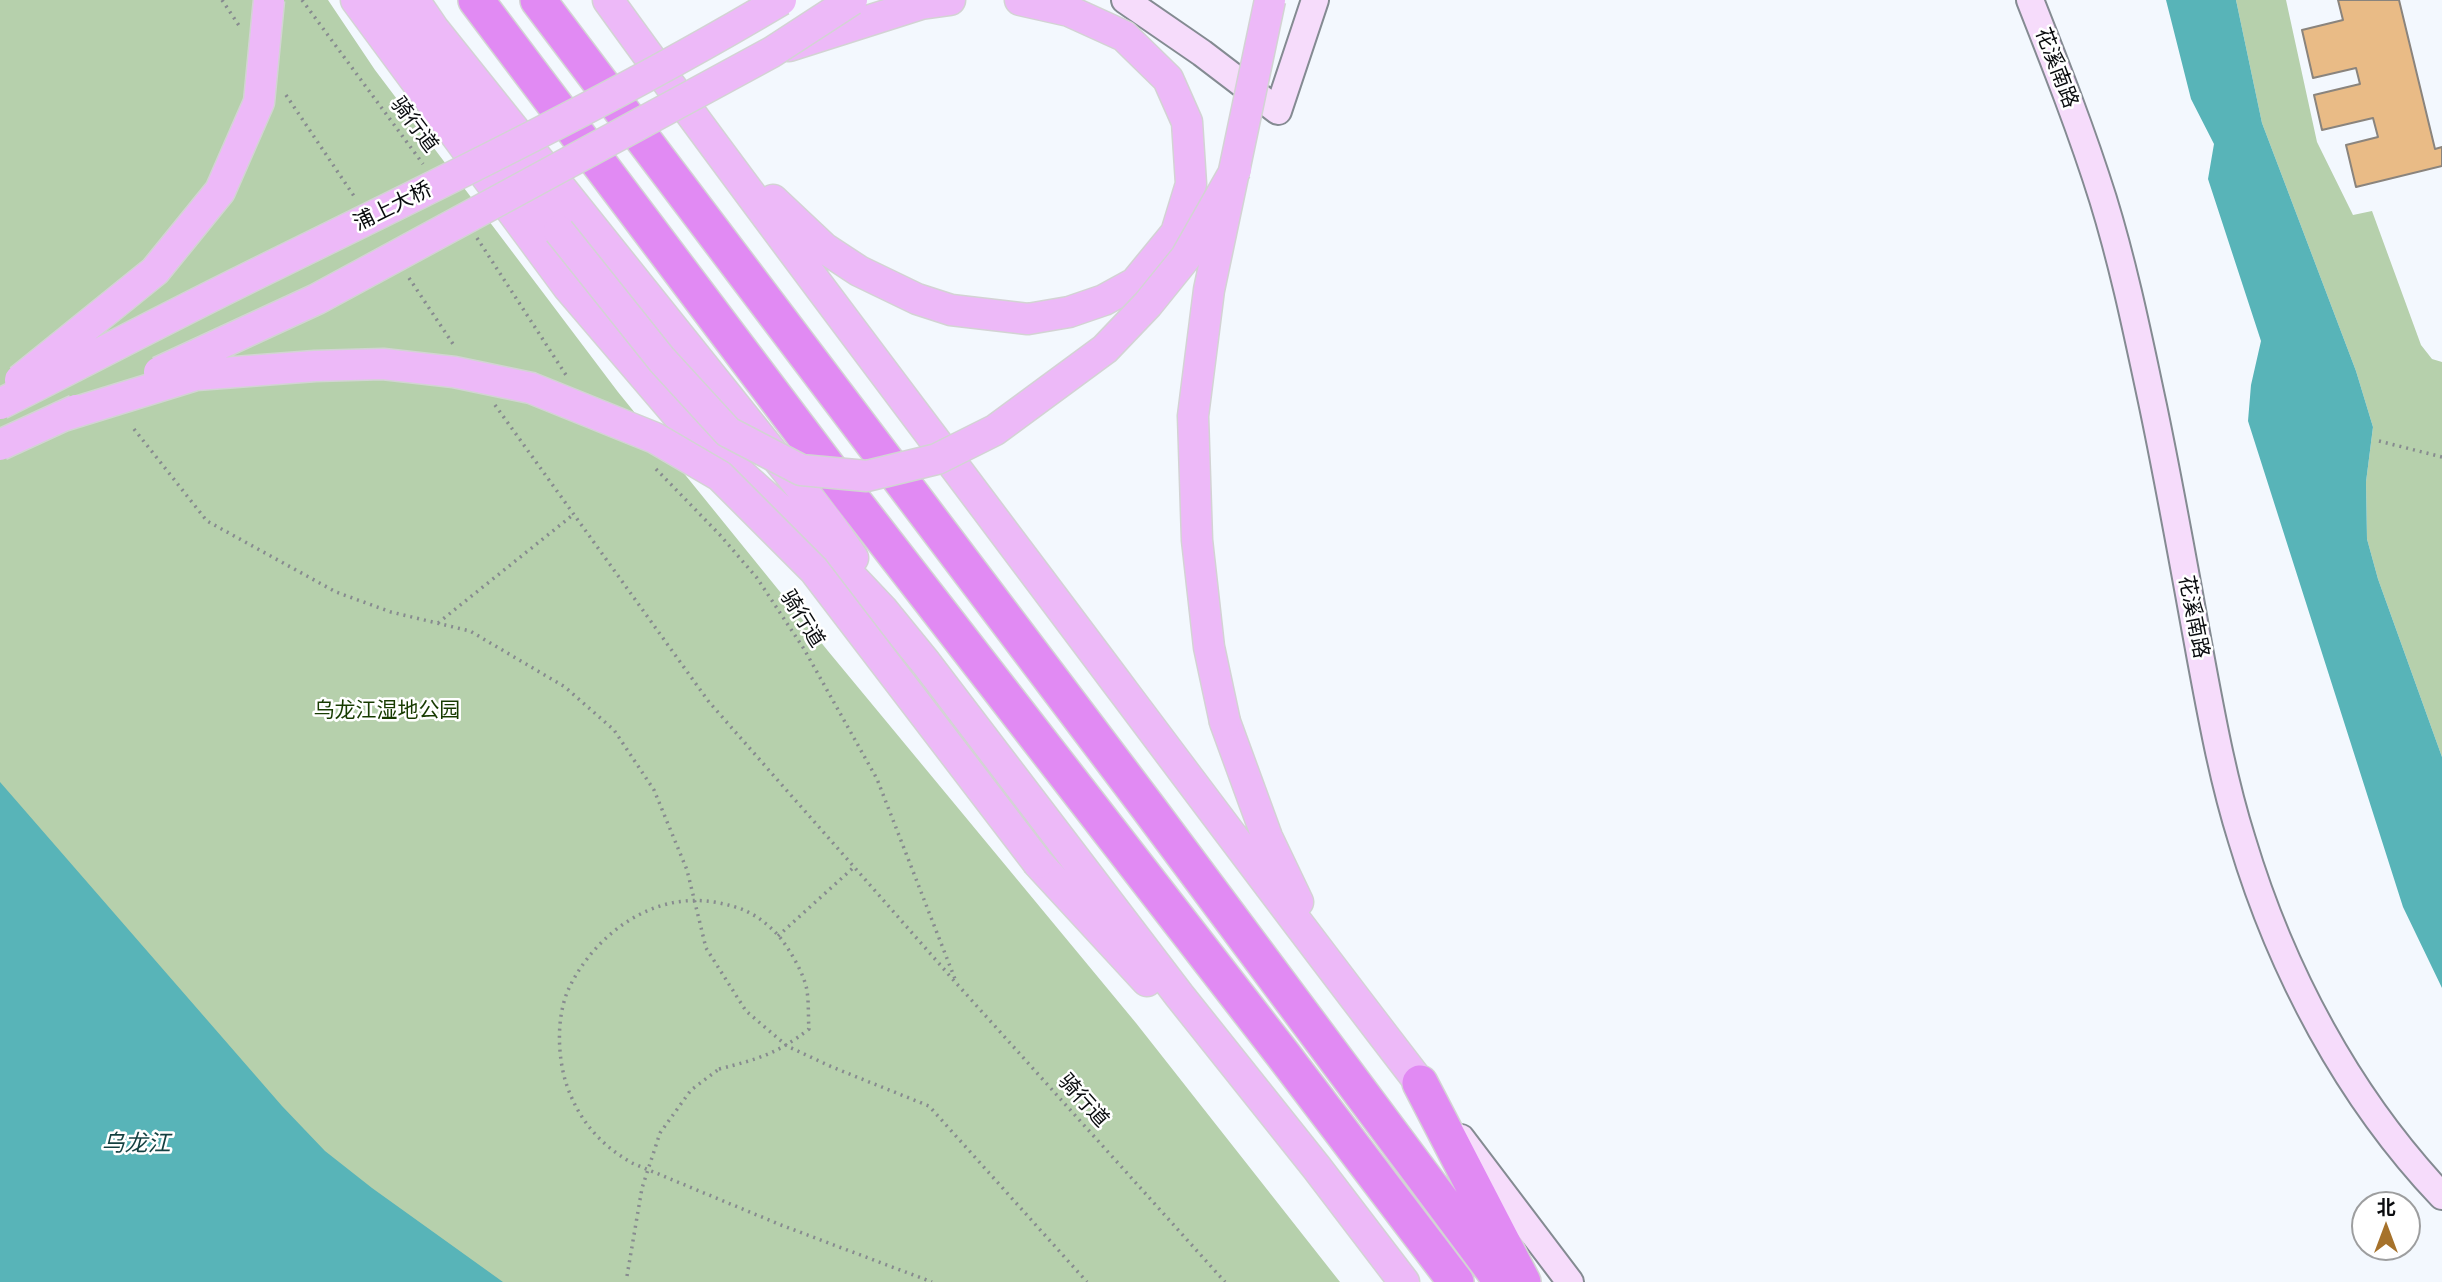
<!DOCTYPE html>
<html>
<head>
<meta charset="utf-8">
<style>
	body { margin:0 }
	#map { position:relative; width:2442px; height:1282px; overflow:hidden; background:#f3f8fe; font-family:Manrope,"Noto Sans SC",sans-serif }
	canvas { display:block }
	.north { position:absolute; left:2351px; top:1191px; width:70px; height:70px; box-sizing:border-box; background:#fff; border:2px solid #9d9e9f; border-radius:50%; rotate:0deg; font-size:19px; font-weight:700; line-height:28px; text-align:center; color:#0a0c0f }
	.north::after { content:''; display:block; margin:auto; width:24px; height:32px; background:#a6722b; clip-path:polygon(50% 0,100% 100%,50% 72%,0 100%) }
</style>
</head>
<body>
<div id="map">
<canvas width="2442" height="1282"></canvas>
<div class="north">北</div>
</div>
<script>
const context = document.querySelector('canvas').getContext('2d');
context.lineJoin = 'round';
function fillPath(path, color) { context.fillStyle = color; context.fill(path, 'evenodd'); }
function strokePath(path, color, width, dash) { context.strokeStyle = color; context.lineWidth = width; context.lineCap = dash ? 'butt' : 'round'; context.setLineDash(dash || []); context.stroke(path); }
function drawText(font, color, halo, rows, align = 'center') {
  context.font = font + ' Manrope,"Noto Sans SC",sans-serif'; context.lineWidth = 5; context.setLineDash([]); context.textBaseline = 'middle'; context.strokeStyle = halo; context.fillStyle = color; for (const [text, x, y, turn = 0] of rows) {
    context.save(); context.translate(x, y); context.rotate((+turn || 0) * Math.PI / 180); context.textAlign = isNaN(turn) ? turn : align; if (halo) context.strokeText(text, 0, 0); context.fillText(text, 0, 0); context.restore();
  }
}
const green = new Path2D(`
	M0,0H328L375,70L618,392L828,651L1136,1023L1340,1282H437L0,850Z
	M2236,0H2286L2317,142L2353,215L2372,211L2421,345L2432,359L2442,362V757L2378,579L2367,539L2366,482L2373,427L2356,371L2262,123Z`);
const water = new Path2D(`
	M2166,0H2236L2262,123L2356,371L2373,427L2366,482L2367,539L2378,579L2442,757V988L2403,907L2248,421L2251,385L2261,341L2208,179L2214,144L2191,99Z
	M0,782L282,1106L325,1151L372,1188L503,1282H0Z`);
const building = new Path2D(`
	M2338,0H2399L2435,149L2442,147V166L2356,187L2346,145L2378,137L2373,118L2322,130L2314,95L2360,84L2356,68L2313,78L2302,30L2343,20Z`);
const path = new Path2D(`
	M222,0L240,27
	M302,0L423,164
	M286,95L356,199
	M477,238L566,375
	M409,278L455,347
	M495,405L709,702L957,984L1225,1282
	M134,429L207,521L336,592L391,612L470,631L565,687L614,730L654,790L687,870L706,948L746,1011L787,1046L832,1067L929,1106L1087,1282
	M2379,441L2442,457
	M656,469L720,535L757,578L804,649L877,779L955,979
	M438,623L574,514
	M778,936L854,867
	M719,1069C758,1059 777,1054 809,1029C808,1017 809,1004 807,991C805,975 789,948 778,935C758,914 742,907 714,902C654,892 598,932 571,984C556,1012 557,1054 566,1083C578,1119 599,1144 632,1163L781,1225L932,1282`);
const secondary = new Path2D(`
	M1125,0L1202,53L1278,111L1315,0
	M2030,0C2056,66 2082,132 2103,199C2124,267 2138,336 2153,406C2171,492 2186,578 2202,665C2213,724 2224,783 2242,840C2281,970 2348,1097 2442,1196
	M1461,1138L1570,1282`);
const primary = new Path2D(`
	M356,0L568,287L686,425L831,555L882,609L926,663L1179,995L1317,1168L1404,1282
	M383,0L395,20L559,231
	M414,0L433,28L828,522L853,558
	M608,0C742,186 881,368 1018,551C1152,729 1284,907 1420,1083
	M789,46L921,4L950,0
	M773,200L824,248L859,271L917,299L951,310L1028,319L1069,312L1104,300L1135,283L1176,233L1191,184L1187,122L1168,79L1124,36L1069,11L1020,0
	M1225,722L1267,837L1298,902
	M1038,863L1147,981`);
const highway = new Path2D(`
	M476,0L852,499L1284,1056L1456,1282
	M538,0L1147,806L1502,1282
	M1420,1083L1523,1282`);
const pathBridge = new Path2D(`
	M627,1276L642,1188L660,1133L691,1090L719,1069`);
const primaryBridge = new Path2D(`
	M559,231L662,360L728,432L801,470L867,476L937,459L995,430L1105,349L1148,304L1186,257L1236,169
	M159,372L317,299L772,52L852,0
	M20,380L155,271L220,191L259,102L269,0
	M0,404C82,363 163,320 246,279C426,190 608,103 781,0
	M60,417L196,375L315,366L383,364L454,372L531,388L655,438L720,476L814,570L1038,863
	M0,445L76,410
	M1225,722L1209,647L1197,540L1193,416L1209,290L1270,0`);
const streetNames = [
	["花溪南路",2056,68,69],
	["骑行道",414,125,53],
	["浦上大桥",393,207,-26],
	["花溪南路",2193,617,79],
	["骑行道",802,619,58],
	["骑行道",1083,1101,48]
];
const parkNames = [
	["乌龙江湿地公园",387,711]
];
const waterNames = [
	["乌龙江",136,1145]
];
fillPath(green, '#b6d0ac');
fillPath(water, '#58b4b8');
fillPath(building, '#e9bb86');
strokePath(building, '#8a847d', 2);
strokePath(secondary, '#848b92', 30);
strokePath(primary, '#d3d3d4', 33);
strokePath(highway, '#d3d3d4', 38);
strokePath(path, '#878b8f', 3.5, [2, 5]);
strokePath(secondary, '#f6dcfb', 26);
strokePath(primary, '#edb9f8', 30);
strokePath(highway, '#e18af3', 35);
strokePath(primaryBridge, '#d3d3d4', 33, []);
strokePath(pathBridge, '#878b8f', 3.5, [2, 5]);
strokePath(primaryBridge, '#edb9f8', 30);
drawText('21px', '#0a0c0f', '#fff', streetNames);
drawText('21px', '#173b00', '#fff', parkNames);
drawText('italic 23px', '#133f40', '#fff', waterNames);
</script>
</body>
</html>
